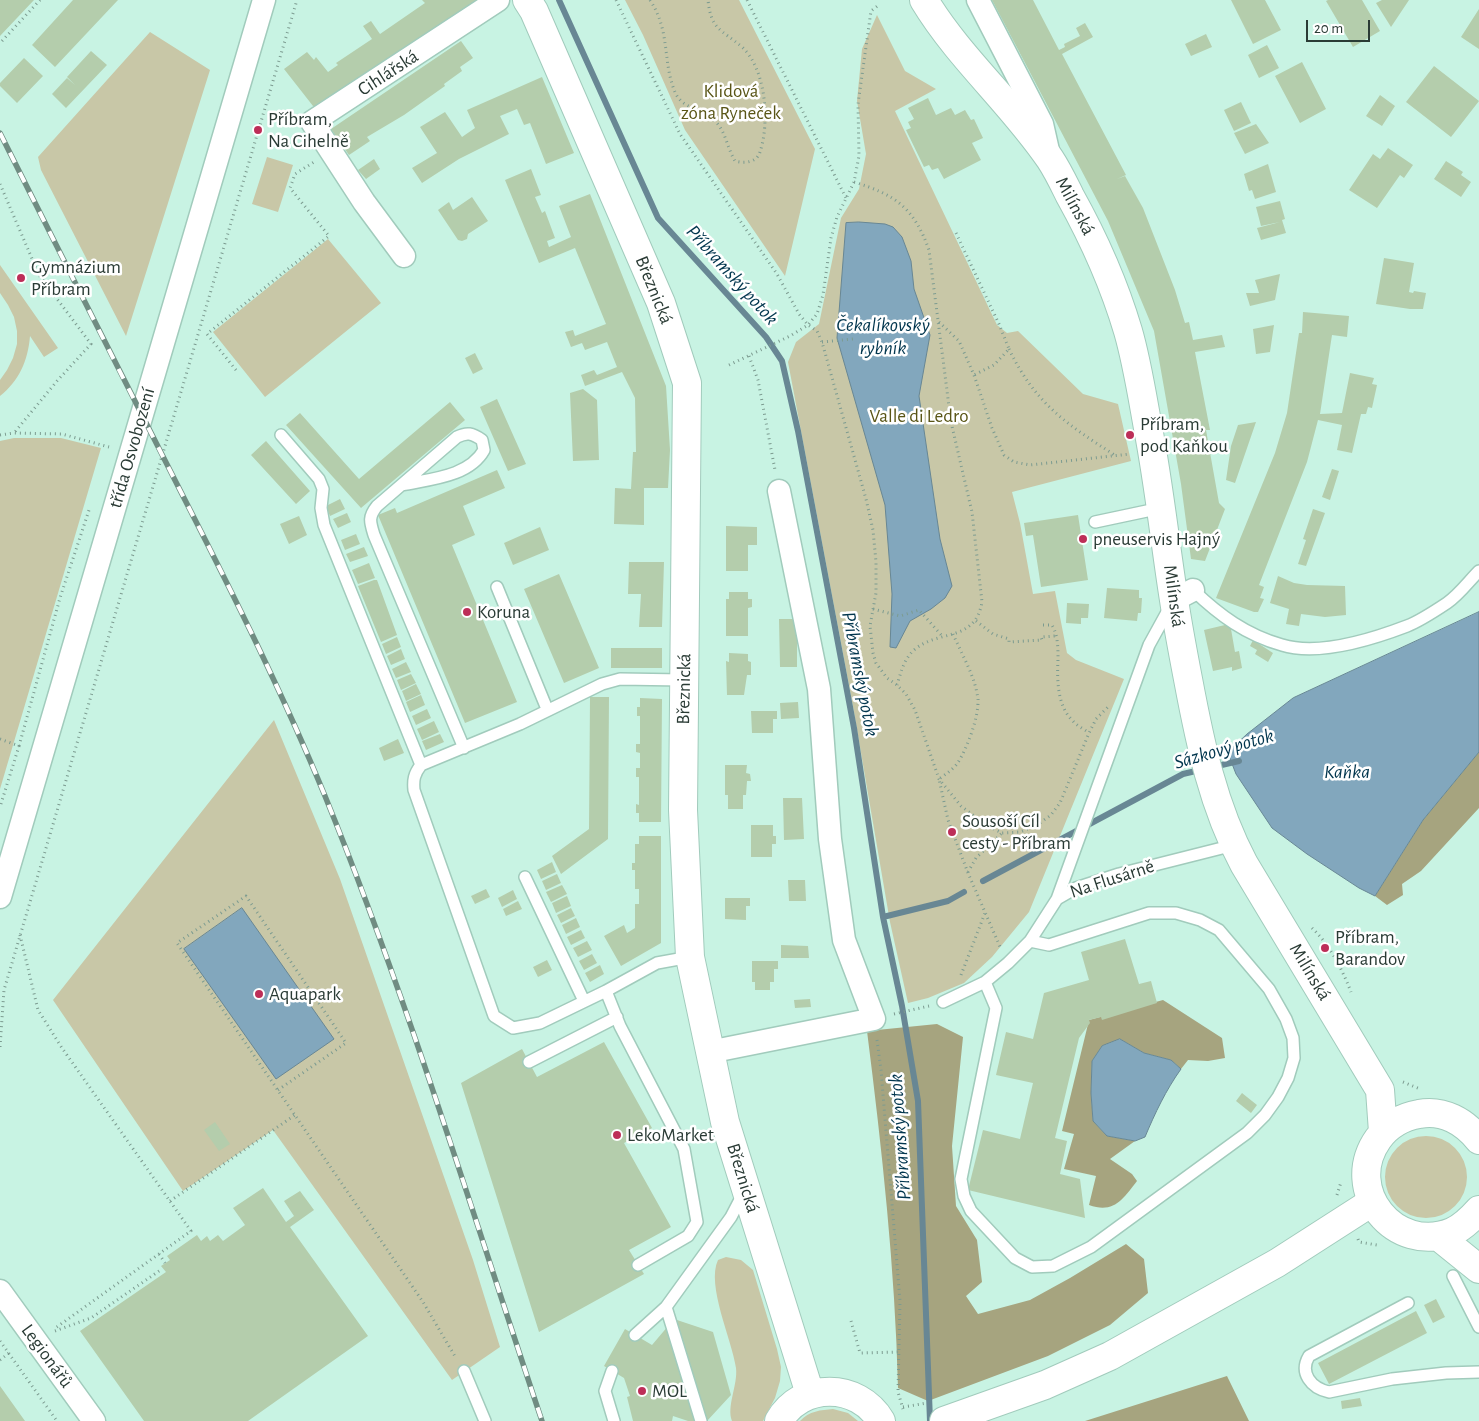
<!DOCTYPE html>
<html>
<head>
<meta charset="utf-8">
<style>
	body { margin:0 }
	#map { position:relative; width:1479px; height:1421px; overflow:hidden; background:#c8f3e3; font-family:"Alegreya Sans",sans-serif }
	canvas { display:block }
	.scale { position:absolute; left:1306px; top:20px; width:64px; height:22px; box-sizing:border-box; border:2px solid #2a3b35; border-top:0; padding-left:6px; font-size:15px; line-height:18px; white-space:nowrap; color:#2a3b35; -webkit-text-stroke:4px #fff; paint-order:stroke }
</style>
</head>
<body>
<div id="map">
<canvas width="1479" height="1421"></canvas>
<div class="scale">20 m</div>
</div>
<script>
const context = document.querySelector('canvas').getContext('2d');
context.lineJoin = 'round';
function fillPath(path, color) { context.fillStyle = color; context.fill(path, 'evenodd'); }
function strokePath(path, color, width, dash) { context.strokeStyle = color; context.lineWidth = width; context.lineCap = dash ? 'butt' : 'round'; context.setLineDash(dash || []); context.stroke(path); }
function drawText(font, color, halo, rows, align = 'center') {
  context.font = font + ' "Alegreya Sans",sans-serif'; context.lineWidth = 5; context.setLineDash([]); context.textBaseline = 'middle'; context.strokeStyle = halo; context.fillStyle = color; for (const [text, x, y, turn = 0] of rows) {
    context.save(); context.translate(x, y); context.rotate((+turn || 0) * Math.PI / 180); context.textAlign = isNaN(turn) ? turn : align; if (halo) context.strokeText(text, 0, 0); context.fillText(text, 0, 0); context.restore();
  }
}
const green = new Path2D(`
	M625,0H739L815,149L785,276L685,130L643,35Z
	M877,15L905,71L936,89L895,111L997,325L1007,333L1018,331L1083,394L1118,404L1131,461L1012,492L1020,523L1033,594L1055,591L1067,653L1076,660L1124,679L1029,912L992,957L964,983L928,998L908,1003L890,922L854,712L788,362L796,342L819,324L841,218L859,189L866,154L857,101L862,49Z
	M150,32L210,70L126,336L41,170L38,157Z
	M267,157L293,165L278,212L252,204Z
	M328,239L381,303L265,397L213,332Z
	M0,265L58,348L44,357L30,336C28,361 19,381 0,396V380L7,370L13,358L17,344V331L14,317L8,305L0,293Z
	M14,438H61L101,448L0,789V441Z
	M274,720L340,879L473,1260L500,1347L452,1380L273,1130L183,1191L53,1000Z
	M1385 1177a41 41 0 1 1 82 0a41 41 0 1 1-82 0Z
	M726,1257L741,1260L753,1270L777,1349L781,1367L780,1381L775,1398L763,1421H732C726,1407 738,1385 736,1368C732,1340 706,1285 718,1260Z
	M833,1409L848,1413L858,1421H800C809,1411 821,1410 833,1409Z`);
const forest = new Path2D(`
	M1479,752V808L1421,871L1402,884L1403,895L1387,905L1375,896L1423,820Z
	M1163,1000L1222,1038L1225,1058L1208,1061L1188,1060L1181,1069L1171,1060L1144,1053L1120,1039L1102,1046L1092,1061L1091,1093L1093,1121L1107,1136L1135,1141L1110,1159L1132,1174L1137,1181C1123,1199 1114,1214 1089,1205L1096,1176L1064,1169L1074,1134L1062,1131L1089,1020Z
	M937,1024L963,1037L952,1146L956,1206L977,1240L982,1282L966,1296L978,1314L1030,1300L1070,1278L1126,1244L1144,1259L1148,1293L1110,1325L1048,1356L928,1401L898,1388C895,1268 882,1150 867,1031Z
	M1227,1376L1249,1421H1085Z`);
const water = new Path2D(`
	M859,222L885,224L893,227L902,237L911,261L914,289L930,335L919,396L940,539L952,586L945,598L931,609L910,621L896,648L890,647L892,594L885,505L837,338L846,223Z
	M1479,612V752L1423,820L1375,896L1359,888L1307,854L1272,828L1236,774L1229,756V751L1247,734L1293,698Z
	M242,908L334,1039L276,1079L184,949Z
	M1120,1039L1144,1053L1171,1060L1181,1069C1166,1090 1155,1113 1145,1137L1135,1141L1107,1136L1093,1121L1091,1093L1092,1061L1102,1046Z`);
const stream = new Path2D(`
	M559,0L658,218L766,337L782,361L798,431L854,728L883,917L902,1006L918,1101L930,1421
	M1213,767L1239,761
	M983,881L1183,774L1200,770
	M883,917L948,901L964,892`);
const building = new Path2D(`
	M0,0H34L0,36Z
	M73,0H118L55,67L32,45Z
	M422,0H477L319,107L313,106L284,69L307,52L314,60L316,57L328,72L338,65L336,63L372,39L363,26L371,21L380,34L425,3Z
	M992,0H1033L1059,50L1065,47L1064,44L1080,36L1076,28L1085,23L1093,37L1062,54L1126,175L1117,179L1125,176L1143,208L1175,290L1185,323L1189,322L1193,340L1222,335L1225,347L1195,352L1210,430H1206L1219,503L1225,509L1205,561L1191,559L1181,484L1154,331L1108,221Z
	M1231,0H1265L1281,30L1253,44Z
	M1328,0H1362L1380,31L1353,47L1326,1Z
	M1382,0H1409L1391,27L1376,3Z
	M1479,9V49L1461,37Z
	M1206,34L1212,47L1191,56L1185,44Z
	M461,41L473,58L460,67L462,71L444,84L445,86L404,115L367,137L370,141L349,155L331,129Z
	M1267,45L1279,68L1259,78L1248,55Z
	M91,51L107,65L66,108L52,94L67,78L75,85L67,77Z
	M24,58L43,76L17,103L0,86V83Z
	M1302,62L1326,109L1300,123L1275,76Z
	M1434,66L1479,101L1451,137L1406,102Z
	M542,77L574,153L546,164L530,123L524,125L517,109L500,116L509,134L459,159L422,183L412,168L437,153L420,127L445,112L462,137L475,128L467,110Z
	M1380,95L1395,106L1382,126L1366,116Z
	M928,98L936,115L951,108L955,115L965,110L971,120L974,119L983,138L972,143L981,160L944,179L938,168L932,170L929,165L924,167L906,130L911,128L908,122L914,119L908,108Z
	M1241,102L1251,123L1234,131L1224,110Z
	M1256,124L1269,143L1245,154L1234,133Z
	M1388,148L1413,165L1404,178L1400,175L1377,208L1349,190L1373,154L1380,159Z
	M374,159L380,169L366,179L358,170Z
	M1446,161L1463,172L1461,175L1471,182L1461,197L1434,179Z
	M1268,164L1276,192L1255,199L1252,190L1249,191L1244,174Z
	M531,169L541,195L535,197L542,213L545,211L555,238L547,241L549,247L571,237L559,206L590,194L666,386L670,450L668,488H644V525L614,524L615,488L631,489L633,452H636L635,398L622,372L585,386L581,375L594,370L597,375L617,367L607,342L585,350L582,343L571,347L565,332L573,330L575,336L606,324L575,248L539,263L505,180Z
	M472,197L488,221L468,234L467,239L462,241L458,240L438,210L449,202L453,210Z
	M1280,201L1285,219L1282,220L1286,233L1261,240L1257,228L1280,222L1261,226L1256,207Z
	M1384,258L1414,263L1409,292L1413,293L1414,291L1426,293L1423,309H1410L1376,304Z
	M1280,274L1275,300L1250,306L1246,293H1259L1255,280Z
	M1303,312L1349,316L1347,337L1332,335L1320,414L1342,413L1350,373L1374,378L1372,384L1377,385L1372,408L1368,407L1366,414H1361L1352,453L1337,450L1342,425L1318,420L1307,462L1259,585L1264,587L1260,598L1264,599L1258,612H1254L1216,598L1275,453L1287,413L1299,333H1302Z
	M1274,325L1270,352L1256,354L1253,329Z
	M475,353L483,369L473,374L465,358Z
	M583,389L597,400L599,460L573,461L570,393Z
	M497,399L526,464L508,471L480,407Z
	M450,402L465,420L361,508L286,425L300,413L359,479Z
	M1256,422L1235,483L1226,480L1231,446L1238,425Z
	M266,441L310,491L296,504L251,455Z
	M1332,469L1339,471L1330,500L1322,497Z
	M497,470L505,488L463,506L475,535L452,545L517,702L465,723L378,515L395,508L397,513Z
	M340,499L345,509L330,516L326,506Z
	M1313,509L1325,513L1306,566L1298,564L1306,540L1303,539Z
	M347,513L351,522L338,528L333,519Z
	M1078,515L1088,580L1041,587L1033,535L1026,536L1024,523Z
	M299,516L307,535L289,544L280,524Z
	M726,526L757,527V545H748V571H726Z
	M540,527L549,550L513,565L504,543Z
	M356,534L360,544L345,550L341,540Z
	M364,547L368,556L350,562L346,554Z
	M629,562H664L662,627H639L641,594H628Z
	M369,563L375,578L358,584L352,570Z
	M559,574L599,668L564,683L524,589Z
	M1278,576L1294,583L1307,585L1345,586L1346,615L1325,617L1301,614L1299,626L1286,624L1289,609L1270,603Z
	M374,580H377L397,635L381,642L358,586Z
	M1107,588L1139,590V598H1142L1141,613H1138L1137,621L1104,618Z
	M729,592H748V599H752V607L748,608V636H726V599H729Z
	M1067,603L1089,604L1088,618H1081V624L1066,623Z
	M779,619H797V667H780Z
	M1225,625L1231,629L1235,652L1239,651L1242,668L1232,671V667L1213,671L1204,630Z
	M397,637L401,647L386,654L382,644Z
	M1253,640L1273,653L1268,662L1255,654L1257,650L1250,646Z
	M611,648H662V668H611Z
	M401,649L405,659L391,665L387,656Z
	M729,653L748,654V661L751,662V675H747L744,695H727L726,661L729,662Z
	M406,662L411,672L396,678L392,669Z
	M411,674L416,683L401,690L397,680Z
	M416,684L421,694L406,701L402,691Z
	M421,695L425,705L410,712L406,702Z
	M590,697H609L608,839L561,874L552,856L589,829Z
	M640,698L662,699L661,822H639V813H636V804L639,805V777H636V768H640V753L636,752V744H640V716H637V707H640Z
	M798,702L799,718L781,719L780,703Z
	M427,709L431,718L416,725L412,716Z
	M751,711H777V719H773V733H752Z
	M434,721L439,732L422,740L417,729Z
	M440,734L444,742L426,750L422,741Z
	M398,739L404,753L384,761L379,748Z
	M725,765H747L746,773L750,774L751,781H747L746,795H743V809H728V795H725Z
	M783,798H802L804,839L784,840Z
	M751,825H773V836H776V844H772V857H751Z
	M639,836H661V943L621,966L604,936L624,925L627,933L635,928V904H639V889H635V870H632V863H635V844H639Z
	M552,862L556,872L541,879L537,870Z
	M557,874L561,883L546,890L542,881Z
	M788,880H805L806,901H789Z
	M562,885L567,894L551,902L546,892Z
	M486,889L490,897L475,904L471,896Z
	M513,890L517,899L502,907L498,898Z
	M567,896L571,906L556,913L552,903Z
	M725,898H750V906H746V920L725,919Z
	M518,901L522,909L506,916L503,909Z
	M571,908L575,916L561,923L557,915Z
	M576,918L580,927L566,934L562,925Z
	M581,930L585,938L571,945L567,937Z
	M1125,939L1139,984L1151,981L1157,1003L1102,1020L1101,1017L1089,1020L1090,1023L1079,1038L1055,1138L1067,1141L1060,1174L1080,1179L1085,1218L968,1190L983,1130L1020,1139L1033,1083L996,1075L1006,1032L1033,1039L1044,993L1089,980L1081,952Z
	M587,941L592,950L578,957L573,948Z
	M781,945L808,946L809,958H781Z
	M592,954L597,963L584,970L579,961Z
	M547,960L552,970L538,977L533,967Z
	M752,961H778V969H774V982H770V990H755V982H752Z
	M600,965L604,974L590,982L585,973Z
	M810,999L811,1007L795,1008L794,1000Z
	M604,1042L652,1128L624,1143L671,1227L629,1250L644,1274L539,1332L461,1083L522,1049L537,1077Z
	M1242,1093L1257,1105L1251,1113L1236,1101Z
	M215,1122L230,1144L219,1151L204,1130Z
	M263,1188L286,1222L294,1216L284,1201L300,1191L314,1210L290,1227L368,1336L248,1421H144L80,1331L166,1272L161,1266L170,1260L167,1256L197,1235L201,1241L207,1236L210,1241L218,1235L223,1241L245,1225L233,1208Z
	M1436,1299L1445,1317L1433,1323L1424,1305Z
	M1416,1311L1427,1333L1329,1384L1318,1363Z
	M674,1319L713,1332L731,1395L707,1421H688L673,1416L672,1421H633L627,1397L630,1396L624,1378L604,1366L625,1329L652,1345Z
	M0,1386L25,1421H0Z
	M1360,1398L1362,1406L1342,1409L1341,1401Z`);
const path = new Path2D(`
	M616,0L680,134L777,274L799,314L808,325L817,331L822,342L866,499L873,530L876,562V593L870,626L873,653L876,663L887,678L897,685L906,694L915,710L939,779L961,806L986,825L1002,833L1020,832L1037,825L1051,815L1060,803L1089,733L1096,719L1108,707
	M650,0C671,32 662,61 675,92C682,109 702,109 714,120C726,131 727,148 735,161C745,164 757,162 760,152C770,122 766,69 742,47C721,29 711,30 708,0
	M747,0L846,198
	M2,41L40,0
	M854,182C896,195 914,208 929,250L951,422L972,512L982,602C975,643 938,629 914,650C904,659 901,672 897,685
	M0,184L39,275L91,344L57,381L14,433
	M956,233L999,324L1009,349L994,365L974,375
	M939,322L959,341L974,375L992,428L1004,455L1014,462L1030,465L1130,454
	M822,342L853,339
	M1009,349C1036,405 1067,424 1116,456
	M749,356L758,380L775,470
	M729,365L790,336L808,325L817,314L823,295L831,238L837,217L854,182L859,156L858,104L871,11L880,4
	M236,370L207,334L329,236L290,188L295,174L314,162
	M0,435L14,433L62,434L109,447
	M873,609L900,616L919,610L943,637
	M976,621L993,634L1009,639V642L1042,640L1041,637L1055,636
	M1043,625H1052C1058,635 1058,648 1058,659C1057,680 1057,706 1073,721C1077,726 1084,729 1089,733
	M953,634C962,655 975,676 978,699C979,717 967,749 957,764C952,770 946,774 939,779L948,820L968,873L1001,949
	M0,739L19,746L0,807
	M19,746L60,598L90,507
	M968,872L976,858L1002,833
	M1312,928C1330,945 1342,969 1351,992
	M20,935L38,1010L62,1048L191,1231L54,1329
	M961,975L985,913
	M894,1014L929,1006
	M877,1040L881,1070L900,1301L898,1392L903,1409
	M0,1047L4,990L297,0
	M1403,1082L1420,1089
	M278,1090L346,1043L246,896L177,943L423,1302L456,1358
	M1337,1195L1341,1182
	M170,1201L295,1115
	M1358,1239L1359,1242L1377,1245
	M159,1254L165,1263
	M851,1321L860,1353L899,1352
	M55,1331L91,1318L162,1269
	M0,1341L57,1421
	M0,1360L9,1353
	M903,1407L927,1403`);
const lane = new Path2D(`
	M281,435L319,479L323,489L321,508L324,525L421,765
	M402,485C429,479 469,477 484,450L482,440C472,433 467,432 457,437L377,506C368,517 370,522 374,535L464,748
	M1095,522L1161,508
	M497,587L547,709
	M1193,590C1219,615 1246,635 1282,645C1318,656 1373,639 1407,626C1420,621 1435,611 1447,603C1459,595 1469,581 1479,571
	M525,877L584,1001
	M1057,899L1149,645L1171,605
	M985,982L996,1008L961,1179L964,1196L971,1211L1015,1258L1032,1267L1053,1266L1091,1247L1247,1133L1265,1115L1278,1097L1288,1078L1294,1058L1293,1038L1286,1019L1269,989L1219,930L1200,920L1176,913H1149L1049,945L1030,941
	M606,991L540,1023L513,1028L494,1016L414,790C413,780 414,774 421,765L520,724L602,684L620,679L683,680
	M943,1002L985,982L1008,963L1030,941L1057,899L1076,888L1119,874L1234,845
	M529,1062L617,1017
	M638,1265L688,1236L697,1222L684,1149L620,1026L606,991L657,963L690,957
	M1453,1276L1479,1327
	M1408,1303L1309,1356C1299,1373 1311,1388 1329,1392L1392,1379L1446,1373L1479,1372
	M635,1335L666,1307
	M464,1371L485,1421
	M612,1371L605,1391L614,1421
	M701,1421L666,1307L731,1217L743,1194`);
const street = new Path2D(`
	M978,0L1042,124L1049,155
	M404,256L364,202L312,122L498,0
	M1174,600L1193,590
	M0,897L264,0
	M709,1052L874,1019L844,940L830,839L819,689L779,491
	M0,1291L94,1421`);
const secondary = new Path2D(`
	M527,0L534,11L661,303L687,383L683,810L690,957L725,1122L810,1394
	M779,1421C801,1382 858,1382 881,1421
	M944,1421L1045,1385L1110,1356L1277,1263L1372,1202`);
const primary = new Path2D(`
	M924,0C959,58 1012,103 1050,159C1058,171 1064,184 1070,196C1094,239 1114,284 1128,331C1137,362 1142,395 1148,428C1159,485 1165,543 1174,600C1178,627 1183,653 1188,679C1200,743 1213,806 1244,864L1380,1090L1383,1132
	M1479,1140C1465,1122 1443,1109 1419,1114C1402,1117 1388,1125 1378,1139C1342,1190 1395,1255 1452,1232C1463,1227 1471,1219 1479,1210
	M1438,1236L1479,1269`);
const rail = new Path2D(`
	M0,133C61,255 122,376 184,498C234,596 283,694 325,796C408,1000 472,1212 542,1421`);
const markers = [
	[258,130,5,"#bd2e58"],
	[21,278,5,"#bd2e58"],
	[1130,435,5,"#bd2e58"],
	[1083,539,5,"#bd2e58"],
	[467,612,5,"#bd2e58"],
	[952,832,5,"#bd2e58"],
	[1325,948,5,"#bd2e58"],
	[259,994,5,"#bd2e58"],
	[617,1135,5,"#bd2e58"],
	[642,1391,5,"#bd2e58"]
];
const streetNames = [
	["Cihlářská",388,73,-33],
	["Milínská",1075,206,62],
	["Březnická",654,290,68],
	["třída Osvobození",132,448,-74],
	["Milínská",1174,596,82],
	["Březnická",684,689,-89],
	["Na Flusárně",1112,879,-18],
	["Milínská",1310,972,59],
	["Březnická",743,1178,73],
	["Legionářů",47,1356,54]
];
const parkNames = [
	["Klidová",731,91],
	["zóna Ryneček",731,113],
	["Valle di Ledro",919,416]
];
const poiNames = [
	["Příbram,",268,119],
	["Na Cihelně",268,141],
	["Gymnázium",31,267],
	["Příbram",31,289],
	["Příbram,",1140,424],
	["pod Kaňkou",1140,446],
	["pneuservis Hajný",1093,539],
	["Koruna",477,612],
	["Sousoší Cíl",962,821],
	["cesty - Příbram",962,843],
	["Příbram,",1335,937],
	["Barandov",1335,959],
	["Aquapark",269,994],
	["LekoMarket",627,1135],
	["MOL",652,1391]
];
const waterNames = [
	["Příbramský potok",732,275,48],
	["Čekalíkovský",883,325],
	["rybník",883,348],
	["Příbramský potok",860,674,79],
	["Sázkový potok",1224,749,-16],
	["Kaňka",1347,772],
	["Příbramský potok",900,1137,-94]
];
fillPath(green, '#c8c7a7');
fillPath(forest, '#a6a47f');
fillPath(water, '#82a7bd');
strokePath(water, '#688794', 1);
strokePath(stream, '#688794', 6);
fillPath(building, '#b4cdac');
strokePath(lane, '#a1cbbc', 14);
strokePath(street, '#a1cbbc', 25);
strokePath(secondary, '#a1cbbc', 30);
strokePath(primary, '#a1cbbc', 30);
strokePath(path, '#7c9b90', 3, [1, 4]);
strokePath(lane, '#fff', 11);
strokePath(street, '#fff', 22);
strokePath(secondary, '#fff', 28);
strokePath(primary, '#fff', 28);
strokePath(rail, '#708c82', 5.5);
strokePath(rail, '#fff', 4, [11]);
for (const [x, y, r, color] of markers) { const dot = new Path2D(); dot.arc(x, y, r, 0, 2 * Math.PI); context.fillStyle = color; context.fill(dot); strokePath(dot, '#fff', 2); }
drawText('19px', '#2a3b35', '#fff', streetNames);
drawText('19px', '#595516', '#fff', parkNames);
drawText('19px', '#2a3b35', '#fff', poiNames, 'left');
drawText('italic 20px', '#02364e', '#fff', waterNames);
</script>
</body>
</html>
